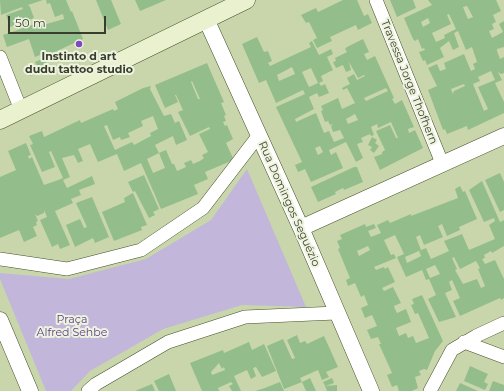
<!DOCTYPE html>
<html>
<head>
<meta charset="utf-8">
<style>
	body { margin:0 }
	#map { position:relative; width:504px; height:391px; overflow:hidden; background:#c9d6ab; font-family:Montserrat,sans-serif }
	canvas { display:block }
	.scale { position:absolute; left:8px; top:16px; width:98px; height:18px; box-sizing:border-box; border:2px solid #393e2c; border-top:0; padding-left:5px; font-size:12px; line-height:14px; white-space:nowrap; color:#393e2c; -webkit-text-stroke:3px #edf3de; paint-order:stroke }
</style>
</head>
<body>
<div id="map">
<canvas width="504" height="391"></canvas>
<div class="scale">50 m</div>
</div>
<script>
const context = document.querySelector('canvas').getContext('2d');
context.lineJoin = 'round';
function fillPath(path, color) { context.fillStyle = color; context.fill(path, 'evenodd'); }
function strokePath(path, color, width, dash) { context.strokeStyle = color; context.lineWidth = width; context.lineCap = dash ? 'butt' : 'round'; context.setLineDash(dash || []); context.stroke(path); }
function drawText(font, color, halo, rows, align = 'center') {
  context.font = font + ' Montserrat,sans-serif'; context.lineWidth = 4; context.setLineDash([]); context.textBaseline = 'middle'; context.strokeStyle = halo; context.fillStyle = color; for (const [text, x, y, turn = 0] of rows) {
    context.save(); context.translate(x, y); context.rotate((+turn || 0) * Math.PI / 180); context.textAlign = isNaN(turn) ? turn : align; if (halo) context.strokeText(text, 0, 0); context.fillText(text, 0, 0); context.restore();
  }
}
const green = new Path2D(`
	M247,169L306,307L242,305L163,329L90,371L71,391H46L0,279V273L69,279L146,259L211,220Z`);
const building = new Path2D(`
	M0,0H43L28,5L30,7L34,18L10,27L6,15L23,9L22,7L1,15Z
	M46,0H66L71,12L72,11L83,39L46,56L45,53L35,57L29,39L7,47L3,35L35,24L36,27L64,19L63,14L55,17L50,3L47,4Z
	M96,0H111L121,24L108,30Z
	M135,0H166L140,11Z
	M343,0H357L364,16L368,14L372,23L358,30L356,25L330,37L332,41L317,48L313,40L317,38L309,22L306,23L301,15L316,8L318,12Z
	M390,0H413L416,8L397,17Z
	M428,0H496L501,11L493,15L496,22L492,24L494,29L489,31L492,38L503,32L499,24L504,21V47L497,49V51L500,59L504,57V73L501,74L498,72L502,80L495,83L504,102V113L468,130L467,126L447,134L445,129L443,130L428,90L437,86L428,68L437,64L440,71L446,69L444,63L464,54L471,71L475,69L473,64L477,62L472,47L466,50L458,31L454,33L459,47L453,50L449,41L440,48L444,57L427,65L425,60L423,61L419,52L425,50L424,48L422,49L418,39L415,41L413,39L404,18L432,5ZM467,6L473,17L468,19L463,7ZM449,14L456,29L444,35L445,38L436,42L432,33L451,24L447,15ZM428,18L430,23L423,27L421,22ZM491,71L495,80L478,87L488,109L484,111L473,84L480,81L478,77ZM464,84L465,86L454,91L453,94L451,89Z
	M257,37L264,52L268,51L272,61L268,63L270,66L311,47L309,43L312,41L319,55L331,49L333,54L327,57L333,70L321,76L323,81L319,83L321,86L325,84L329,93L319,97L317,93L309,97L314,109L295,119L296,122L316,113L324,133L329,131L334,142L344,138L340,130L333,132L331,126L333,124L330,125L328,121L325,122L321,111L323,110L321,106L338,98L342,109L355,103L347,88L343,90L342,88L350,84L347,78L354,74L357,80L365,76L364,75L358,78L349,62L351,70L346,72L343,65L336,68L333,62L336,61L335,58L347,52L345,49L347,47L363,39L369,52L364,54L367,60L375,56L394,98L392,99L395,104L402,100L414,127L408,129L409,133L415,130L423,148L380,170L374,157L382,154V152L385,150L376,131L390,125L396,138H398L391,122L378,128L377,124L371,127L374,135L371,136L370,134L361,138L363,142L357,144L363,158L356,162L346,142L329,150L331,155L336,152L343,168L311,182L305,169L298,172L295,165L302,162L276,107L305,94L303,90L276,103L266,80L259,83L242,44ZM292,67L295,74L279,81L277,75ZM311,68L318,83L309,87L302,72ZM386,88L388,91L366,101L364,98ZM355,114L358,120L348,124L346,119ZM320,146L323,152L318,155L315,148Z
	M44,58L49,68L30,76L29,72L38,68L35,62Z
	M207,63L224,102L221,103L226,115L224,116L226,121L223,122L225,126L227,125L233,139L226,143L233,158L231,161L205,172L208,179L194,185L198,194L161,209L141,163L124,171L117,154L98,162L90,144L78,149L83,161L78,163L74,155L62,158L70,177L63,180L67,188L92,176L95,184L79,190L81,195L71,199L73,203L55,211L70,245L60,249L58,244L52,247L40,220L47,217L44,210V213L37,216L35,214L38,221L36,222L37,225L33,227L37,236L24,242L19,230L0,238V177L16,170L8,151L26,143L31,155L28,156L29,159L32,157L44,185L61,179L63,178L51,151L49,152L55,167L42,172L30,145L33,144L29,136L42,131L44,137L80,120L81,123L113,109L114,111L118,109L115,102L143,88L151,86L150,89L164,116L171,114L175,123L179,121L187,140L176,145L173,136L155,145L159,153L166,150L172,164H174L177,171L186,167L184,163L191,160L193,164L200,161L204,158L202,155L208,152L199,134L210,129L209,127L190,136L178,112L183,110L176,95H175L178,102L165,108L155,85ZM192,81L200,99H198L191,82ZM153,116L158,129L150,133L151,136L134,145L132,142L115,150L104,126L107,125L113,140L120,137L121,140L130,137L128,133L143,126L141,121ZM159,153L165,168L153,173L147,159Z
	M372,137L377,140L375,143L379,146L374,153L370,150L372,147L368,145Z
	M354,167H357L363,182L344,190L343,188L335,192L336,194L318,202L311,187Z
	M500,173L504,182V210L500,212L485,180Z
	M144,175L159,209L153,212L155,215L149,218L135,191L133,192L128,182Z
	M482,181L500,222L504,220V246L492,253L491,251L484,255L485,258L482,259L485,264L495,260L504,279V298L501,300L500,298L460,316L453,301L460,298L452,280L449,282L452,290L445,293L456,317L439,322L428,299L436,295L429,279L426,280L422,270L406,277L397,257L404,254L395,235L384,240L391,255L394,254L396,258L374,267L376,270L384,267L385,269L388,267L395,282L382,288L384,291L393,287L401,303L394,306L395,309L397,313L406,309L411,322L396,328L399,336L406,333L408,338L413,336L416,343L429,338L418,313L415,314L411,305L414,304L412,299L422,295L443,341L435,351L427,370L424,369L419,371L421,375L415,377L418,388L412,391H399L397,385L392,387L387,375L392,373L379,344H381L378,337L371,339L367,330L377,326L372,315L365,318L361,308L368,305L364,295L361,297L355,283L348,286L346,280L350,278L338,249L340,248L337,241L342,239L340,235L365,224L366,227L374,224L376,228L368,231L371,237L381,233L377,225L388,220L390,223L411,214V216L458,198L455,189L460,186L463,192L465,191L477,219L459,227L460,230L447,236L442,224L438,226L443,237L424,245L420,235L416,237L421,250L405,257L407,263L421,256L419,251L426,248L431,259L449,251L444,241L462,234L469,250L495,239L489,225L495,221L494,218L484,222L469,190ZM368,246L370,250L359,256L357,251ZM454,257L460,269L476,261L480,268L478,269L485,286L481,288L477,279L463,284L455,270L457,269L452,258ZM435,265L440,274L430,278L426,269Z
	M133,193L147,225L141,227L142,230L114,241L102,212L125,202L124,198Z
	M92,197L109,237L95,243L93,238L75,247L66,225L80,219L84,228L87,227L76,203Z
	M297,335L300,343L305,341L307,344L324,336L338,367L326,372L329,377L322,380L318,370L300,378L302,382L284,389L267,346L283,339L292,359L295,358L287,340Z
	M249,342L252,350L264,344L276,371L262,377L256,367L253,368L256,376L251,379L247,370L234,376L241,391H232L229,386L233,384L231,382L218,388L219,391H202L190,363L223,350L224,353ZM219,363L222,369L224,367L225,370L212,375L211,372Z
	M470,366L488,374L484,382L488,384L485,390L464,381Z
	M169,374L176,391H159L154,381Z
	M310,378L316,391H306L302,382Z
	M332,378L334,383L325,386L337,385V391H327L325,386L323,382Z
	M493,381L504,385V391H489Z
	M280,382L284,391H255L262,389Z
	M460,383L478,391H456Z
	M152,384L155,391H135Z`);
const minor = new Path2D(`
	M376,0L442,163
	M0,57L21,110
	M0,259L67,269L141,250L203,208L259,135
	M464,342L504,357
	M88,391L96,384L168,342L245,317L336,313
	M430,391L452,350L476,336L504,323`);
const tertiary = new Path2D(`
	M206,19L301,228L371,391
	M301,228L504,136
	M0,320L30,391`);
const secondary = new Path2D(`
	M0,120L246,0`);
const markers = [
	[79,44,4,"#7d48c0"]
];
const poiNames = [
	["Instinto d art",79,57],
	["dudu tattoo studio",79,70]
];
const streetNames = [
	["Travessa Jorge Thofhern",409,82,68],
	["Rua Domingos Seguézio",289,204,66]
];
const parkNames = [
	["Praça",72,320],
	["Alfred Sehbe",72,333]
];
fillPath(green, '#c2b6db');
fillPath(building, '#93be8b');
strokePath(minor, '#464f29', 14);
strokePath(tertiary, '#464f29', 17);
strokePath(secondary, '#464f29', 19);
strokePath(minor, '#fff', 13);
strokePath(tertiary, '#fff', 16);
strokePath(secondary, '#e9f1ce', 18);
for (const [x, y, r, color] of markers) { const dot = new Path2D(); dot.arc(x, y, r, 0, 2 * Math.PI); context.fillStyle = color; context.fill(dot); strokePath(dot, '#edf3de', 1.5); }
drawText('bold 11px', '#393e2c', '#edf3de', poiNames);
drawText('11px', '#393e2c', '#edf3de', streetNames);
drawText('11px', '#5c3f86', '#edf3de', parkNames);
</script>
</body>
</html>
